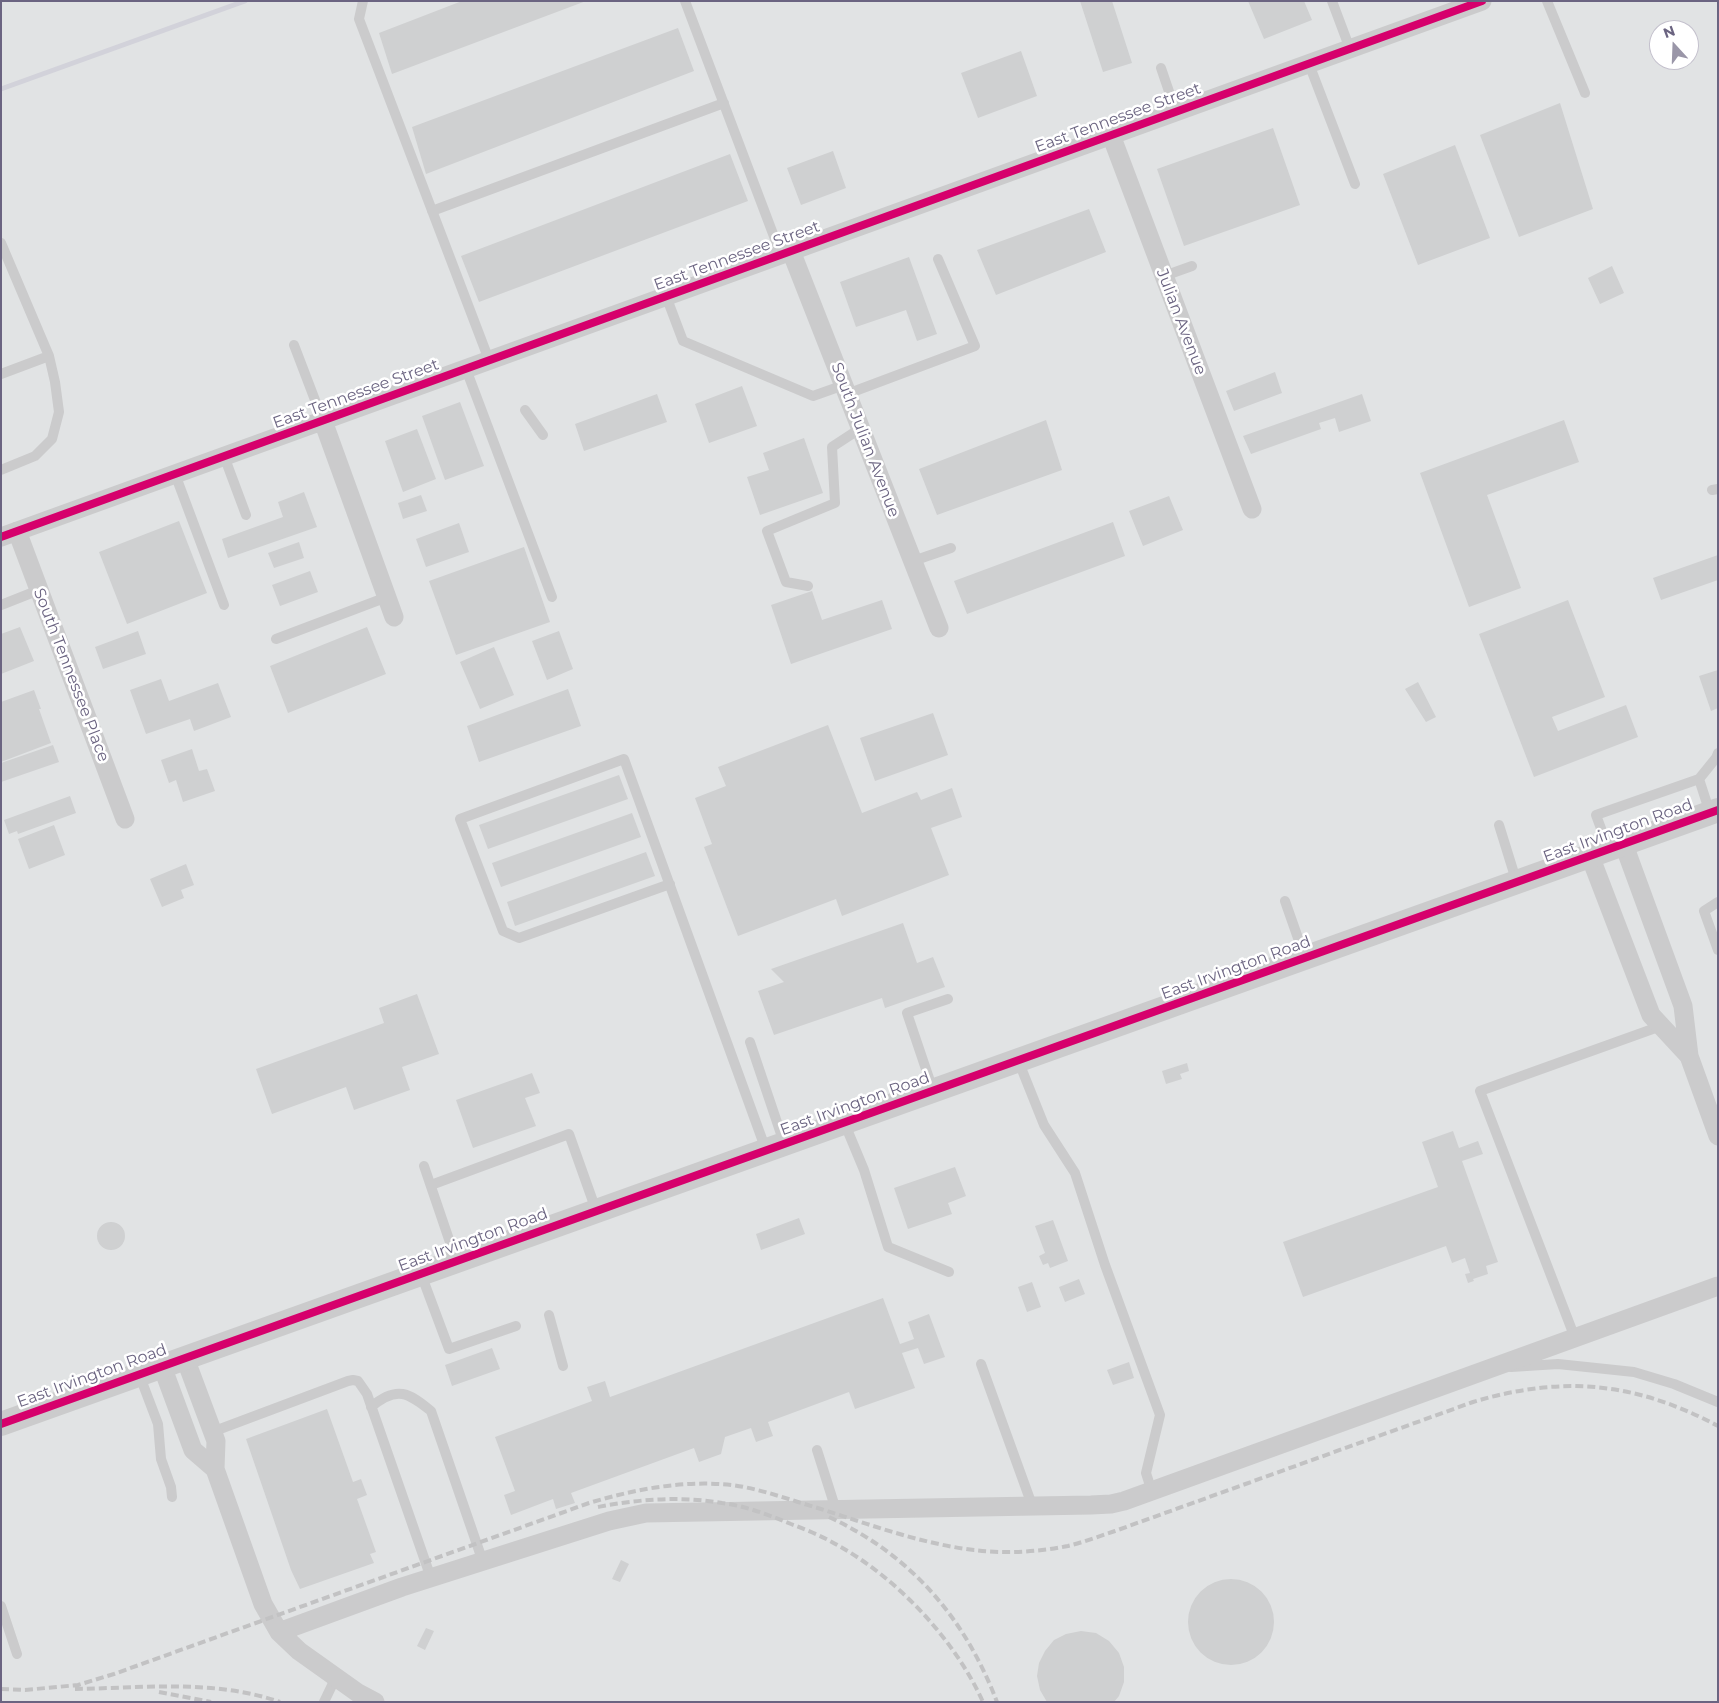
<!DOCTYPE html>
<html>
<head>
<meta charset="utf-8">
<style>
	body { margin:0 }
	#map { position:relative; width:1719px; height:1703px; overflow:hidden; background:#f2f3f1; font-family:Montserrat,sans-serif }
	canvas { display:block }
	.frame { position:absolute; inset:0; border:2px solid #6b6481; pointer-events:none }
	.north { position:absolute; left:1649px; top:20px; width:50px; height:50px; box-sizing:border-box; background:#fff; border:1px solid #c4c1cd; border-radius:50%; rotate:340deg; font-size:14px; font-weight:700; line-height:20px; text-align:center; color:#6b6481 }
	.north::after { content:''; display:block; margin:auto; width:18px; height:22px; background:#9a96a8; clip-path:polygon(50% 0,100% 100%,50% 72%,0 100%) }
</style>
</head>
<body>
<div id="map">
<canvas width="1719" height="1703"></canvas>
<div class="frame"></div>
<div class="north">N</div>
</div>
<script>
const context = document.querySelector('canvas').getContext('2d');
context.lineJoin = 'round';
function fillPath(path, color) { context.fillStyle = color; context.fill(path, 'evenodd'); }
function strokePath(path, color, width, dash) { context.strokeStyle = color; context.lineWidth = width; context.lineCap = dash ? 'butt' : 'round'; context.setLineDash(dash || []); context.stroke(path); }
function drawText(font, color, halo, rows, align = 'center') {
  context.font = font + ' Montserrat,sans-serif'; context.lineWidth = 5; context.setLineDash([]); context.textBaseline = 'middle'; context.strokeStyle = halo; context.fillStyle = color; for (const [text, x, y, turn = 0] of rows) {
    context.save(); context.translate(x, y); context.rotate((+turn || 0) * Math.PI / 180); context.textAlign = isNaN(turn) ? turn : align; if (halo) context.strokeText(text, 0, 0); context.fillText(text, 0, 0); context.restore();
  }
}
const built = new Path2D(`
	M1,1H1718V1702H1ZM1659,30H1689V60H1659Z`);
const stream = new Path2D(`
	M1,89L245,1`);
const building = new Path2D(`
	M462,1H586L392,74L379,33Z
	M1080,1H1112L1132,63L1103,72Z
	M1248,1H1304L1312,20L1264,39Z
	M678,28L694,71L426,174L412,127Z
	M1021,51L1037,96L978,118L961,73Z
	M1560,103L1593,209L1519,237L1480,135Z
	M1273,128L1300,205L1184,246L1157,169Z
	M1455,145L1490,238L1418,265L1383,174Z
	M833,151L846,188L801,205L787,168Z
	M730,154L748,201L479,302L461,256Z
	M1089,209L1106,252L996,295L977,250Z
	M909,257L937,334L917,341L906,310L856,327L840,282Z
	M1612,266L1624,293L1600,304L1588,278Z
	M1275,372L1282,393L1234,411L1226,391Z
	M742,386L757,426L709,443L695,404Z
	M657,394L667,422L584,451L575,424Z
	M1362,394L1371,421L1339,432L1335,418L1319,423L1321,429L1251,454L1243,436Z
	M460,402L484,466L445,480L422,416Z
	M1046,420L1062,470L937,515L919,469Z
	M1564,420L1579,462L1487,495L1521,588L1469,607L1420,473Z
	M417,429L436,479L403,492L385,441Z
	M804,438L823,493L760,515L747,477L769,470L763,453Z
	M304,492L317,527L228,558L222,539L283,517L278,502Z
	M421,495L427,511L403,519L398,503Z
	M1169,496L1183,530L1143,546L1129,511Z
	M179,521L207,593L127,624L99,552Z
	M1113,522L1125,556L967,614L954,581Z
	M459,523L469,552L426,567L416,539Z
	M299,542L304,558L274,568L268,553Z
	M524,547L550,622L456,655L429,581Z
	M1718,555V580L1661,600L1653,578Z
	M310,571L318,592L280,606L272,585Z
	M812,591L822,620L882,600L892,629L791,664L771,605Z
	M1568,600L1605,697L1552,717L1558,731L1626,705L1638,737L1534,777L1479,634Z
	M20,627L34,661L1,674V634Z
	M367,627L386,674L288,713L270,666Z
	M138,631L146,654L103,669L95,647Z
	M559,631L573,669L547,680L532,641Z
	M494,647L514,695L480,709L460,662Z
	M1718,670V708L1711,711L1699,676Z
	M161,679L169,701L218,683L231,717L194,731L190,719L146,734L130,690Z
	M1418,682L1436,717L1426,722L1405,689Z
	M568,689L581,726L479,762L467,726Z
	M34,690L41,709H39L51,743L1,762V702Z
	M933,713L948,755L875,781L860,738Z
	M828,725L862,813L917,792L921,800L952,788L962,817L931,828L949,875L842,916L836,899L738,936L704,847L712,844L695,798L726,786L718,767Z
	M53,745L59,762L1,782V763Z
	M192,749L199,771L207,769L215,791L183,802L176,780L169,783L161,760Z
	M619,775L628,799L488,849L479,825Z
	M70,796L76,813L18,834L17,831L9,834L4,820Z
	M632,813L641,837L501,887L492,863Z
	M54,825L65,855L29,869L18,839Z
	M646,852L655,876L515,926L507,902Z
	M186,864L194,885L181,890L184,898L162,907L150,879Z
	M903,923L917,963L933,957L945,987L885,1008L882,998L774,1035L758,991L784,982L771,969Z
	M417,994L439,1054L402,1067L410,1090L354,1110L346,1087L272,1114L256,1069L384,1023L379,1008Z
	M1187,1063L1189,1071L1180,1074L1182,1079L1166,1084L1162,1071Z
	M532,1073L540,1093L525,1098L536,1126L473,1148L456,1100Z
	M1453,1131L1459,1148L1478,1141L1483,1154L1462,1161L1498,1262L1486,1266L1488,1274L1473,1279L1474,1281L1468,1283L1465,1274L1470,1273L1465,1258L1452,1263L1446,1246L1303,1297L1283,1242L1438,1187L1422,1142Z
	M955,1167L966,1196L948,1203L952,1214L908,1229L894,1188Z
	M799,1218L805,1234L761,1250L756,1234Z
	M1053,1220L1068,1261L1050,1268L1048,1263L1043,1265L1039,1256L1045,1253L1035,1226Z
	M97 1236a14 14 0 1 1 28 0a14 14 0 1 1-28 0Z
	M1079,1279L1085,1294L1065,1302L1059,1287Z
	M1032,1282L1041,1307L1027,1312L1018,1287Z
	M883,1298L900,1344L914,1339L908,1322L929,1314L945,1357L924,1364L918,1348L902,1353L915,1388L855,1409L849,1392L768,1422L773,1436L756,1442L751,1428L725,1437L721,1454L699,1462L694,1448L571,1493L575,1503L556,1509L553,1499L511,1515L504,1495L515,1491L495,1437L592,1401L587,1387L605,1381L610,1397Z
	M492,1348L500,1369L452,1386L445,1365Z
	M1129,1362L1134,1378L1113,1385L1107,1370Z
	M327,1409L353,1482L361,1479L367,1495L357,1499L376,1552L370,1554L374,1563L300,1589L291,1570L246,1439Z
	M621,1560L629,1564L620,1582L612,1579Z
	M1188 1622a43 43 0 1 1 86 0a43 43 0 1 1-86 0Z
	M426,1628L434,1631L425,1650L417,1646Z
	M1081,1631L1096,1633L1109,1641L1119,1653L1124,1667V1682L1119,1696L1114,1702H1047L1040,1690L1037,1676L1039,1663L1045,1651L1054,1640L1066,1634Z`);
const service = new Path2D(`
	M363,1L359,19L372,53L489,360
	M685,1L781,255
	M1332,1L1350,49
	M1547,1L1585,93
	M1309,64L1355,184
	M1161,68L1176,112
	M432,211L724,103
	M1,243L49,356L55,382L59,412L52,439L35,456L1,470
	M1164,276L1192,266
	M666,296L683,341L813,396L844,385
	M294,345L323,421
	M466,369L552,597
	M1,374L49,356
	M847,394L975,346L938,259
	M525,410L543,435
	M224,456L246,515
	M175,474L224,605
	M1712,490L1718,489
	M913,561L951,548
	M808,586L786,582L767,531L835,503L832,447L861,428
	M1,605L39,590
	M276,639L387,597
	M1710,813L1699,779L1716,758L1718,753
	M1499,825L1517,883
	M1609,850L1596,815L1699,779
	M670,884L519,938L503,931L460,819L624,759L766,1150
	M1285,901L1305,958
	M1718,902L1704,911L1718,950
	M750,1042L784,1143
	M1018,1060L1044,1125L1075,1173L1105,1265L1160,1415L1146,1473L1152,1492
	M933,1090L907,1013L948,999
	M844,1122L864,1170L888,1247L949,1272
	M424,1166L456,1260
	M431,1185L569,1134L596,1210
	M421,1274L449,1349L516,1326
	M549,1315L563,1366
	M1575,1338L1480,1091L1661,1026
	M981,1364L1032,1505
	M1511,1367L1558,1364L1634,1372L1674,1384L1718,1402
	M139,1374L158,1424L161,1459L171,1487L172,1497
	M371,1407C397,1385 409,1393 431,1411L483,1562
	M212,1432L348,1381L353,1380L358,1381L367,1394L431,1578
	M817,1450L836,1510
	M1,1606L17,1654
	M324,1702L336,1677`);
const minor = new Path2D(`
	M1111,135L1252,509
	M791,251L939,628
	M323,421L394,617
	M17,531L125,819
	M1,537L1482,1
	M1590,856L1651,1015L1689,1056L1683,1006L1624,845
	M1689,1056L1718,1136
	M162,1366L193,1450L215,1469L216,1441L185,1358
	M215,1469L263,1604L279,1632L299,1651L358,1693L375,1702
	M279,1632L402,1587L609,1521L646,1513L1091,1505L1111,1504L1124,1501L1718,1286`);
const tertiary = new Path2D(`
	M1,1424L1718,810`);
const rail = new Path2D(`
	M598,1507C639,1499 681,1496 722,1503C746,1506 769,1515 791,1524C807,1530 824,1537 839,1546C898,1579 955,1640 983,1702
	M829,1517C911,1555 965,1618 997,1702
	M1,1689L25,1690L78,1685L114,1674L589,1503C636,1489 683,1480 732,1485C754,1488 776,1495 798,1502C856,1519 914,1543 974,1550C1004,1554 1038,1552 1068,1546C1084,1542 1100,1536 1115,1531L1473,1402C1563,1375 1635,1382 1718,1426
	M75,1689C142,1688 215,1679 280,1702
	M159,1692L211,1702`);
const cycleway = new Path2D(`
	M1,537L1482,1
	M1,1424L1718,810`);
const streetNames = [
	["East Tennessee Street",1118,118,-20],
	["East Tennessee Street",737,256,-20],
	["Julian Avenue",1181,322,69],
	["East Tennessee Street",356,394,-20],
	["South Julian Avenue",865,440,69],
	["South Tennessee Place",71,675,69],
	["East Irvington Road",1618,831,-20],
	["East Irvington Road",1236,968,-20],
	["East Irvington Road",855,1104,-20],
	["East Irvington Road",473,1240,-20],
	["East Irvington Road",92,1376,-20]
];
fillPath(built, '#e1e3e4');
strokePath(stream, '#d2d2da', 5);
fillPath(building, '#cfd0d1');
strokePath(service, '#cbcbcc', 10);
strokePath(minor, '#cbcbcc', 19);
strokePath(tertiary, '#cbcbcc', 24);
strokePath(rail, '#c2c2c3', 4, [8, 4]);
strokePath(cycleway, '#d6006c', 8);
drawText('16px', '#6b6481', '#fff', streetNames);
</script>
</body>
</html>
